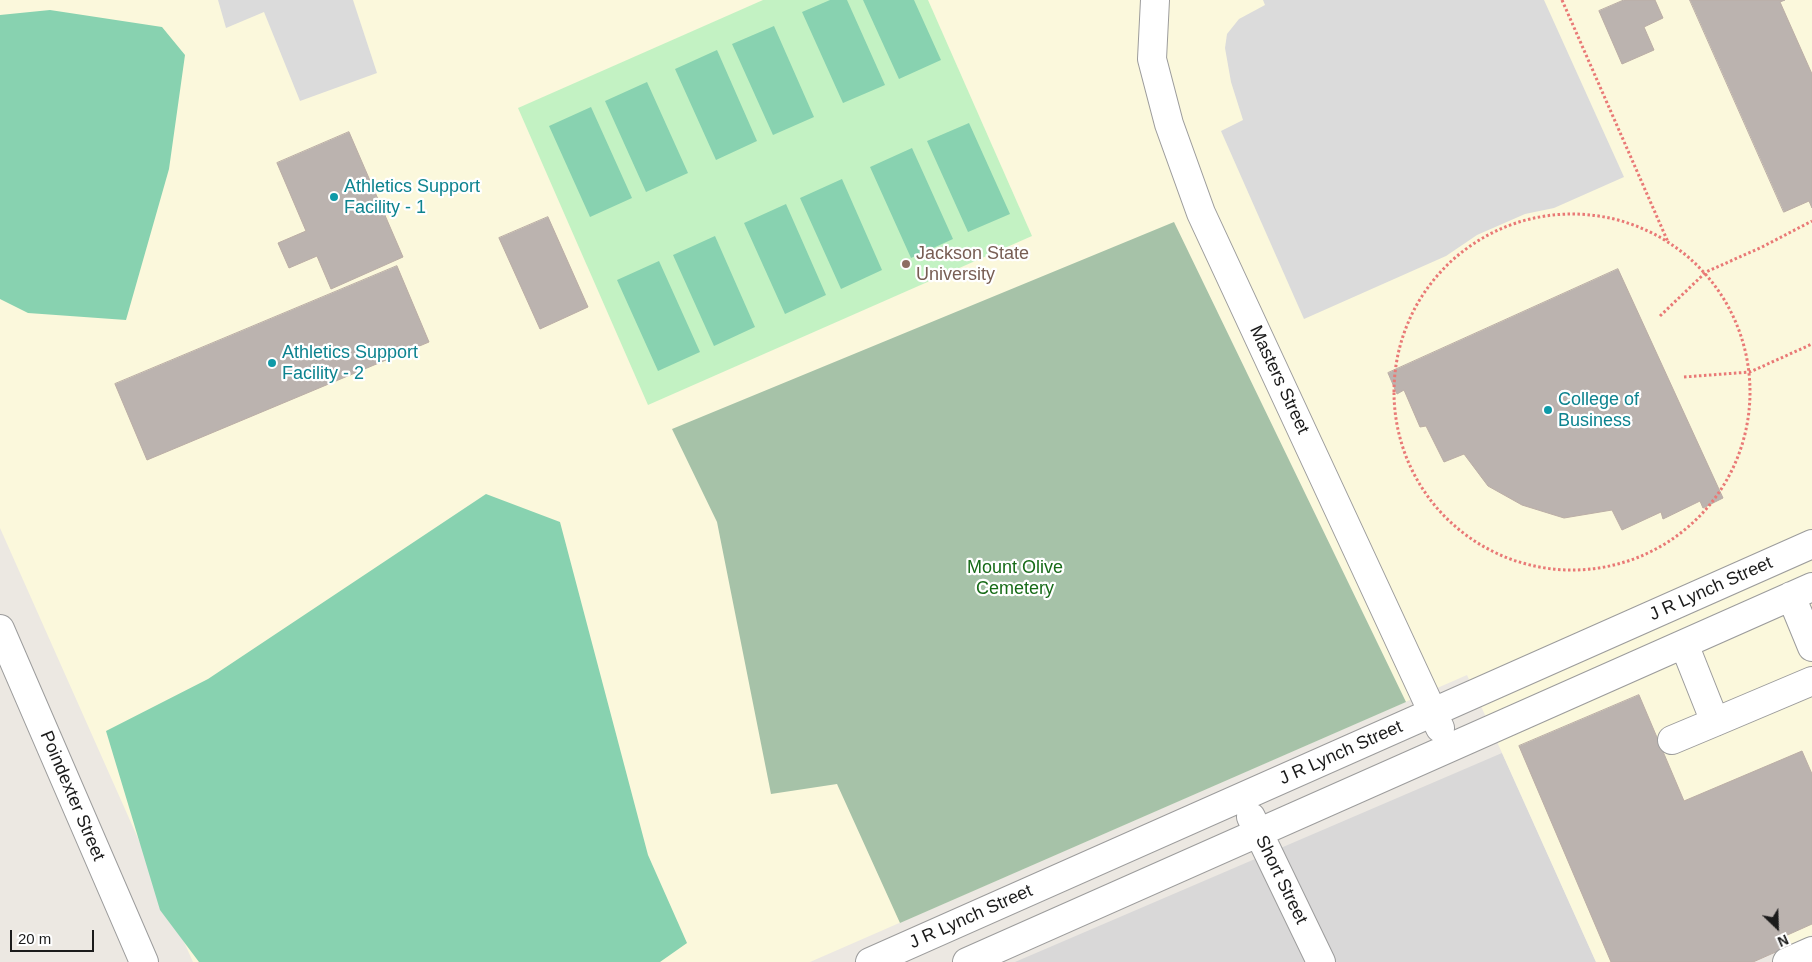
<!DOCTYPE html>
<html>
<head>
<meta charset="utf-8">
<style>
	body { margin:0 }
	#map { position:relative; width:1812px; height:962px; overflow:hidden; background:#ece8e2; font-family:Arial,sans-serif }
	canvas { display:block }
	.north { position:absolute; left:1752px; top:902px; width:50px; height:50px; -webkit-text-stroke:4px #fff; paint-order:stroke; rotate:156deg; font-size:14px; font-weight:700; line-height:20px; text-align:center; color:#1b1b1b }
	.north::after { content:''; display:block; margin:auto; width:18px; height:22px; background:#1b1b1b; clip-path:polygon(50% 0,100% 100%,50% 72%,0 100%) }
	.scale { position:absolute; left:10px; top:930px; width:84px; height:22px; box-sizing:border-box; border:2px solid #1b1b1b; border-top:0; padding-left:6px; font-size:15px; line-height:18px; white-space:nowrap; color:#1b1b1b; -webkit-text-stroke:4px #fff; paint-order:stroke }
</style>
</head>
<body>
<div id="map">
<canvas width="1812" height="962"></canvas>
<div class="north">N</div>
<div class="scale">20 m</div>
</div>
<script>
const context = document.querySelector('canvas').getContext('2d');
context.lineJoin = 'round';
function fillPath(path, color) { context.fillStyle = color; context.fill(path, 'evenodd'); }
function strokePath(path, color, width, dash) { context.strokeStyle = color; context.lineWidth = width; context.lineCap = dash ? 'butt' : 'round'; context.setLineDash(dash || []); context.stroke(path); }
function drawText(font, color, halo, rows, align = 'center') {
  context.font = font + ' Arial,sans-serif'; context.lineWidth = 4.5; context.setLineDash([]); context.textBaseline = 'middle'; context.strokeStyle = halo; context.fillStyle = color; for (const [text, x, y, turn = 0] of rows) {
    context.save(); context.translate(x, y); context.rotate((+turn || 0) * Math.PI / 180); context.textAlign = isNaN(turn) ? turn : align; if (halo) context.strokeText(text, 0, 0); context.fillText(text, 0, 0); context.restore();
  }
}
const residential = new Path2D(`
	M1502,753L1596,962H1015Z`);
const education = new Path2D(`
	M0,0H1812V935L1753,962H1596L1467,675L810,962H193L0,528Z`);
const cemetery = new Path2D(`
	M1174,222L1406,702L900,923L837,784L771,794L717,522L672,429Z`);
const park = new Path2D(`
	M763,0H928L1032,236L648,405L518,108Z`);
const pitch = new Path2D(`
	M830,0H847L885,85L843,103L802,12Z
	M863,0H914L941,60L899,79Z
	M50,10L162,27L185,55L169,169L126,320L28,313L0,299V15Z
	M774,26L814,117L773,135L732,44Z
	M717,50L757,141L716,160L675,69Z
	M647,82L688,173L646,192L605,101Z
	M591,107L632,198L590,217L549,126Z
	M969,123L1010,214L968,232L927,141Z
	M912,148L953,239L911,258L870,167Z
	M842,179L882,270L841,289L800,198Z
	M786,204L826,295L785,314L744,223Z
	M715,236L755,327L714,346L673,255Z
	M659,261L700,352L658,371L617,280Z
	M486,494L560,522L648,855L687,943L660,962H199L160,910L106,731L208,679Z`);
const parking = new Path2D(`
	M218,0H353L377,73L300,101L264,12L226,28Z
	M1263,0H1544L1624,177L1554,208L1525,214L1477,235L1446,256L1304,319L1221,131L1243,120L1231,82L1225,48L1227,34L1239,19L1265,5Z`);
const building = new Path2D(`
	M1624,0H1655L1663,18L1644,27L1654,50L1622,64L1599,11Z
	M1690,0H1785L1780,2L1812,74V208L1809,201L1784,212Z
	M349,132L403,257L331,289L317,256L289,268L278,243L306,231L277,163Z
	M548,217L588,307L540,329L499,238Z
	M397,266L429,342L147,460L115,384Z
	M1618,269L1723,498L1703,508L1700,501L1663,519L1661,512L1622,530L1612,510L1564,518L1522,505L1488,486L1464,454L1444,462L1426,426L1420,427L1404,390L1397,394L1388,373Z
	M1639,695L1684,801L1802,751L1812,774V924L1783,937L1787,947L1753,962H1611L1519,746Z`);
const path = new Path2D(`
	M1562,0L1668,242
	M1394 392a178 178 0 1 1 356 0a178 178 0 1 1-356 0Z
	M1660,316L1706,272L1762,247L1812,221
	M1684,377L1750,372L1812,344`);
const minor = new Path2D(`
	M1155,0L1152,59L1169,124L1201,213L1440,728
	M1791,596L1812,647
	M0,629L144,962
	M1684,644L1715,722L1812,681
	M1672,740L1715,722
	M1251,817L1321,962
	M870,962L1812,544
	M967,962L1812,587
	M1787,962L1812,951`);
const markers = [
	[334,197,5,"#0f9aa8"],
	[906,264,5,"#8d6e63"],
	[272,363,5,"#0f9aa8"],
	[1548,410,5,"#0f9aa8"]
];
const cultureNames = [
	["Athletics Support",344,187],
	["Facility - 1",344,208],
	["Athletics Support",282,353],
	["Facility - 2",282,374],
	["College of",1558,400],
	["Business",1558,421]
];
const educationNames = [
	["Jackson State",916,254],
	["University",916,275]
];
const streetNames = [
	["Masters Street",1279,380,65],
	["J R Lynch Street",1711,589,-24],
	["J R Lynch Street",1341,753,-24],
	["Poindexter Street",72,796,67],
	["Short Street",1281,880,64],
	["J R Lynch Street",971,917,-24]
];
const parkNames = [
	["Mount Olive",1015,568],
	["Cemetery",1015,589]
];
fillPath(residential, '#d9d8d8');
fillPath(education, '#fbf8dc');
fillPath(cemetery, '#a6c2a8');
fillPath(park, '#c3f2c3');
fillPath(pitch, '#88d2b0');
fillPath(parking, '#dbdbdb');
fillPath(building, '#bbb3af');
strokePath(building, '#bbaea6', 1);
strokePath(minor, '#9c9c9c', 30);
strokePath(path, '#e97976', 3, [2.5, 2.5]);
strokePath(minor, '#fff', 28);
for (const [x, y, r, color] of markers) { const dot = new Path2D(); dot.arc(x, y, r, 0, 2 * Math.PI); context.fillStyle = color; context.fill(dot); strokePath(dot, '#fff', 2); }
drawText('18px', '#0d838f', '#fff', cultureNames, 'left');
drawText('18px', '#785e54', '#fff', educationNames, 'left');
drawText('18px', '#1b1b1b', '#fff', streetNames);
drawText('18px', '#176b18', '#fff', parkNames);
</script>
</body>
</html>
